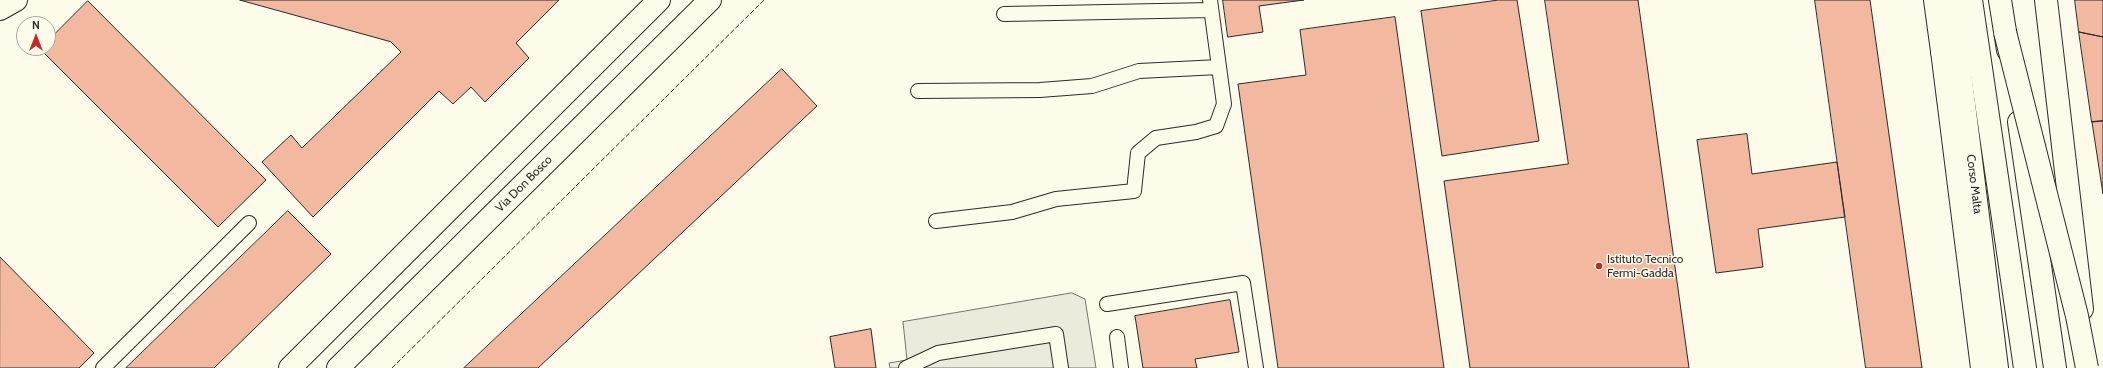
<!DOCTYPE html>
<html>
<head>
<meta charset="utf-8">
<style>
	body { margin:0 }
	#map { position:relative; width:2103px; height:368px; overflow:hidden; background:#fdfbea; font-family:Cabin,sans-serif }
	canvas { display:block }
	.north { position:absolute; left:16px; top:16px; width:40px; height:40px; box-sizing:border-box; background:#fdfbea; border:1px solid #a9a89e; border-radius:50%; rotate:0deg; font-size:11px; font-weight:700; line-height:16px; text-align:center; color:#2b2b2b }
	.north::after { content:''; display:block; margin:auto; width:14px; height:18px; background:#c62828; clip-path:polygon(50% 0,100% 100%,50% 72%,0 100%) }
</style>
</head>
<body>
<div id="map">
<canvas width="2103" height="368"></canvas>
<div class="north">N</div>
</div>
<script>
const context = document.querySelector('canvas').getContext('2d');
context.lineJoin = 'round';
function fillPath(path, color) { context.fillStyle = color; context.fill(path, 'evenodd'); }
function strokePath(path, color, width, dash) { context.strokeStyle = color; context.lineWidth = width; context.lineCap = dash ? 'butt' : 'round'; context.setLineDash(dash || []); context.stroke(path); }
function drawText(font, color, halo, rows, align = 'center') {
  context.font = font + ' Cabin,sans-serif'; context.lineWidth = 3; context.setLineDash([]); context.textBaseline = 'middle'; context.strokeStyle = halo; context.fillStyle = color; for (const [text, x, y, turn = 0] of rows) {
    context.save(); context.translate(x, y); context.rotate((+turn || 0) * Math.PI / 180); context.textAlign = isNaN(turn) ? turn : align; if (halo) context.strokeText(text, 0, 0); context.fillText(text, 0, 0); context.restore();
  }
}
const parking = new Path2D(`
	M1072,293L1085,299L1096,368H890L889,363L907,360L903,322Z`);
const building = new Path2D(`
	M240,0H559L516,43L529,58L485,102L471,87L453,104L439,91L313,217L262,162L291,135L302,148L401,52L391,42Z
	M1223,0H1304L1259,6L1263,32L1228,37Z
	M1499,0H1517L1539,141L1442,156L1421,11Z
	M1545,0H1638L1689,368H1470L1444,181L1568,164Z
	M1815,0H1870L1922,368H1866Z
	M2075,0H2103V37L2079,32Z
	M88,1L266,180L218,227L40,49L48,48V41Z
	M1395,17L1444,368H1278L1238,84L1306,75L1300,30Z
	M2079,32L2103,37V121L2092,122Z
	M782,69L817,106L538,368H464Z
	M2103,121V194L2092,122Z
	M1747,134L1752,174L1837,162L1845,217L1758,229L1763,267L1716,273L1697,140Z
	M288,211L331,254L214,368H126Z
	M0,257L94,353L79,368H0Z
	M1230,300L1239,352L1195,359L1197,368H1143L1135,316Z
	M871,329L876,368H835L830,337Z`);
const service = new Path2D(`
	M1004,14L1211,10
	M918,91L1040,90L1092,86L1139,71L1219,67
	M936,221L1012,212L1056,199L1134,191L1138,153L1156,138L1196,132L1216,126L1224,104L1210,0
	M1107,304L1243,283L1256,368
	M1117,337L1121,368
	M103,368L249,223
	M906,368L938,353L1056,334L1061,368`);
const minor = new Path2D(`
	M1951,0L1997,368
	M2046,0L2082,309
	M0,9L16,0`);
const primary = new Path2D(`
	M290,368L659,0
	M338,368L710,0`);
const trunk = new Path2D(`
	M1942,51L1982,368`);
const motorway = new Path2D(`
	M1935,0L1942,51
	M1971,0L2025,368
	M2000,0L2008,50
	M2019,122L2055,368`);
const trunkBridge = new Path2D(`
	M2005,32L2077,316L2087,368`);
const fence = new Path2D(`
	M392,368L764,0`);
const markers = [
	[1599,266,4,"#c62828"]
];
const streetNames = [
	["Via Don Bosco",524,184,-45],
	["Corso Malta",1974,184,83]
];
const poiNames = [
	["Istituto Tecnico",1607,259],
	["Fermi-Gadda",1607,273]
];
fillPath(parking, '#eceadb');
strokePath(parking, '#74746e', 1);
fillPath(building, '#f2b8a0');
strokePath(building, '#2b2b2b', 1);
strokePath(service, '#2b2b2b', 16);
strokePath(minor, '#2b2b2b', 24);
strokePath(primary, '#2b2b2b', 24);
strokePath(trunk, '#2b2b2b', 24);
strokePath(motorway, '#2b2b2b', 24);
strokePath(service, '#fdfbea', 14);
strokePath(minor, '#fdfbea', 22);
strokePath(primary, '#fdfbea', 22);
strokePath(trunk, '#fdfbea', 22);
strokePath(motorway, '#fdfbea', 22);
strokePath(trunkBridge, '#2b2b2b', 24, []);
strokePath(trunkBridge, '#fdfbea', 22);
strokePath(fence, '#2b2b2b', 1, [5, 2]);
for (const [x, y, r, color] of markers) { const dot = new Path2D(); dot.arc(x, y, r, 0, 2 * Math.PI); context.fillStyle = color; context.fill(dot); strokePath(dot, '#fdfbea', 1.5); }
drawText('12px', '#2b2b2b', '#fdfbea', streetNames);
drawText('12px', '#2b2b2b', '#fdfbea', poiNames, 'left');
</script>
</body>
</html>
